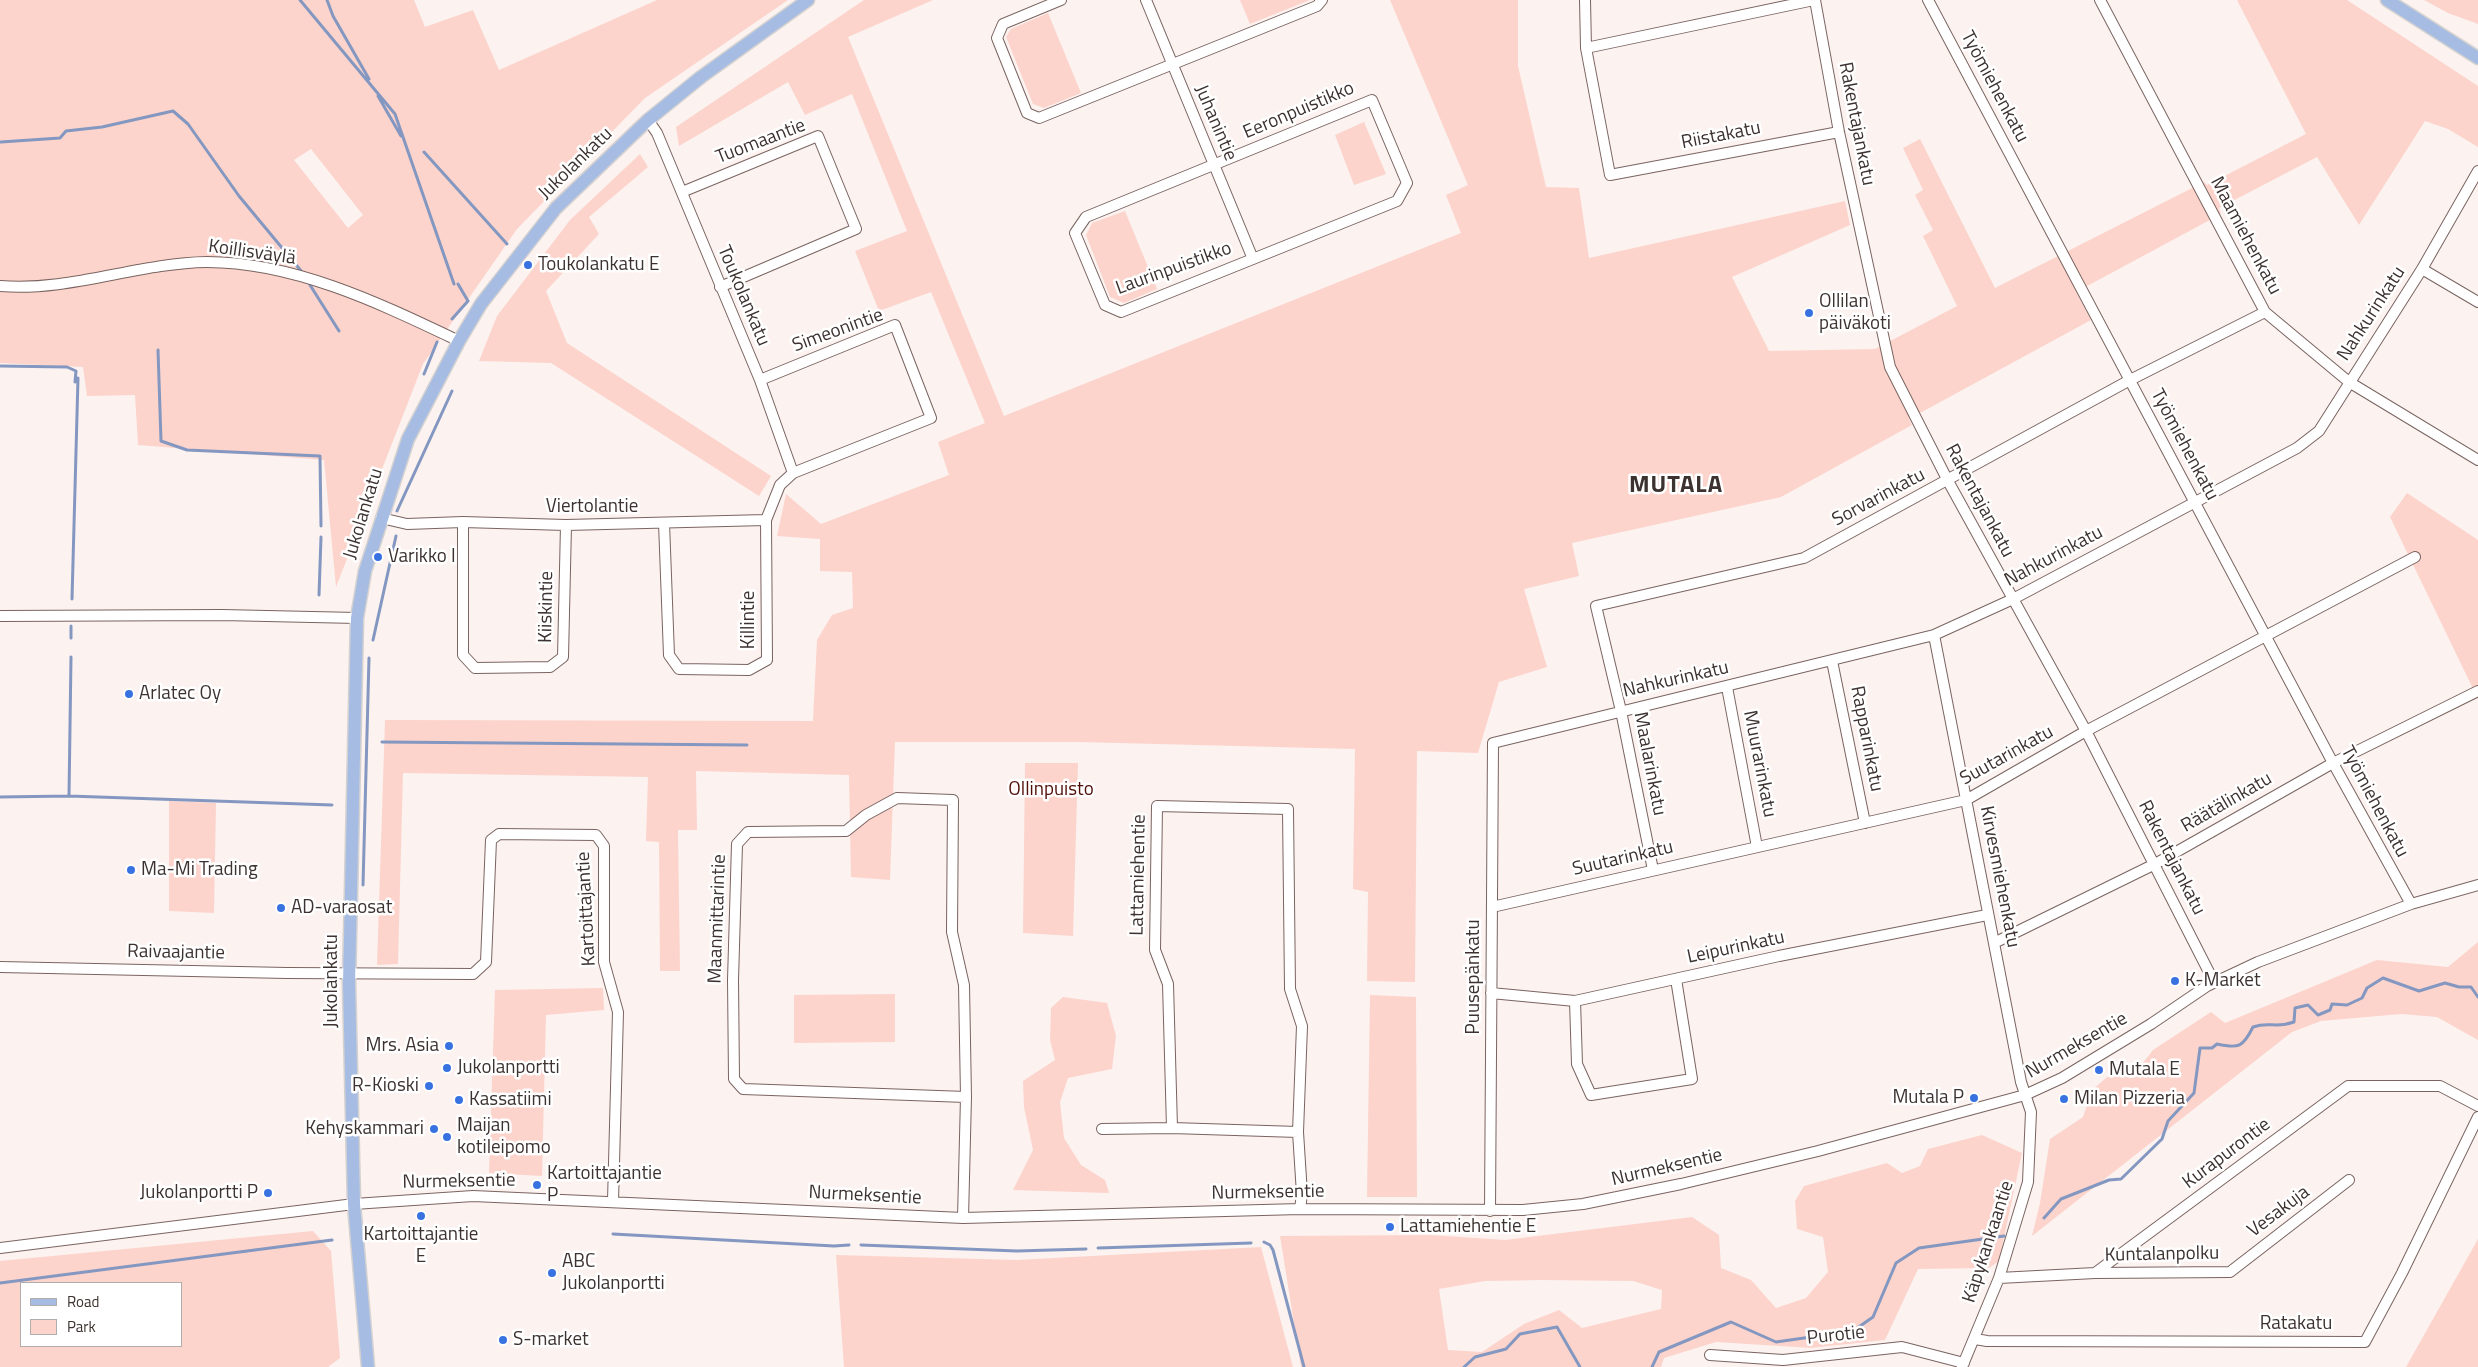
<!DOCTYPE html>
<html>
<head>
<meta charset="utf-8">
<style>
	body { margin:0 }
	#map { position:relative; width:2478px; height:1367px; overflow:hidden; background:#fcf2f0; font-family:"Titillium Web",sans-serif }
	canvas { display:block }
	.legend { position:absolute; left:20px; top:1282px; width:162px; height:65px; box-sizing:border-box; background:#fff; border:1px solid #b1adac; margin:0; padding:6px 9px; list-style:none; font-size:15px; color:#3c3230 }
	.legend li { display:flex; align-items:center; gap:10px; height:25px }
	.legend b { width:25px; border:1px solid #b1adac }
</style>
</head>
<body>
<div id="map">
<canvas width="2478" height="1367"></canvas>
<ul class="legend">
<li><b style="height:6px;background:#a7bce3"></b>Road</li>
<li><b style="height:14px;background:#fcd4cc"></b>Park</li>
</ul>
</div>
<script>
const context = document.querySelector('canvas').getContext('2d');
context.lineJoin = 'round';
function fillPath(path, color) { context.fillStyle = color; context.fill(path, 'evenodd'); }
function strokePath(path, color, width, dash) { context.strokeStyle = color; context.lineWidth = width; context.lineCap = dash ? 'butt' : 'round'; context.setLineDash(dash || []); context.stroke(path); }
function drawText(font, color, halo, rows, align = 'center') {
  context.font = font + ' "Titillium Web",sans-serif'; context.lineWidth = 5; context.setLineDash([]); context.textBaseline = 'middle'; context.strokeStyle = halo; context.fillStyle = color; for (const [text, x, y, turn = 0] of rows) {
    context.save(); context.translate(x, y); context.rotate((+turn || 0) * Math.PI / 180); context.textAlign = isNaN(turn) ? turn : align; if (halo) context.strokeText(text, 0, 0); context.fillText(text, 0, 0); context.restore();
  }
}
const green = new Path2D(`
	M0,0H414L425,27L473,10L499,70L657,0H788L645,98L517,229L423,364L336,587L324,460L138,445L135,395L87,396L83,367L0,363ZM311,149L363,215L348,228L294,160Z
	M864,0H933L848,37L1004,416L1461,233L1446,195L1468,185L1390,0H1518V66L1546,187L1579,188L1589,258L1845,201L1850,225L1732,277L1769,351L1875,349L1957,306L1923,236L1933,230L1915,195L1923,190L1903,148L1920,139L1995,288L2204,182L2207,185L2306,134L2237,0H2347L2478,86V147L2448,129L2425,121L2359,225L2317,157L2219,208L2221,214L2076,292L2091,320L1909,419L1912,425L1781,497L1572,543L1579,576L1524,589L1547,667L1499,682L1478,753L1417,751L1415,982L1367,981L1368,892L1353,889L1355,749L1079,742H895L890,880L851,877L849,775L696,771L697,830H678L680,971H660L659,842L646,841L648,777L403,773L398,964L377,965L385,720L813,721L817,640L832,615L853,608L852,572L820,571V539L777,536L786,494L821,524L949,475L938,442L985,423L931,292L879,311L855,251L907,231L852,94L805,115L788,82L679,146L676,127Z
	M1240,0H1310L1250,24Z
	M2424,0H2478V24L2448,13Z
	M1048,13L1081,93L1044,108L1033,104L1006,37L1011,29Z
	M1364,122L1386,174L1354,185L1335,135Z
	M640,154L648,167L589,217L599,234L546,291L567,343L771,476L759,496L551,363L479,361L497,316L570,220Z
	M1125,211L1157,289L1124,303L1110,297L1086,235L1092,223Z
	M2407,493L2478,540V699L2390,517Z
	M1025,763H1078L1073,936L1023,933Z
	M169,801L216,803L214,913L169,911Z
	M2478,942V1040L2437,1017L2401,1014L2321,1021L2292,1032L2032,1236L2040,1203L2050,1139L2083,1117L2092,1090L2113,1072L2131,1078L2153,1050L2211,1012L2225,1023L2377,960L2448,967Z
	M603,988L604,1010L546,1015L542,1176L489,1173L495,990Z
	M895,994V1042L794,1043V995Z
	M1370,995L1416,997L1417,1197H1367Z
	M1063,997L1107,1003L1116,1036L1112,1069L1068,1078L1060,1102L1064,1138L1081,1165L1105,1180L1109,1193L1013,1190L1033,1150L1024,1107L1023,1081L1055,1060L1050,1040L1051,1008Z
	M1982,1135L2022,1153L1999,1261L1989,1268L1918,1269L1885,1340L1811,1348L1716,1342L1664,1358L1661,1367H1301L1280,1236L1431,1235L1505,1240L1692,1217L1719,1235L1721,1268L1751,1280L1776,1308L1806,1298L1828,1272L1823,1237L1797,1229L1795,1201L1804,1186L1887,1163L1902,1173L1920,1166L1928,1149ZM1543,1280L1633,1281L1662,1290L1661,1309L1582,1328L1559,1310L1524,1324L1482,1352L1448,1350L1439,1289L1485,1281Z
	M313,1231L331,1251L340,1358L328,1367H0V1261ZM181,1283V1346H21V1283Z
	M2478,1239V1367H2406Z
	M1261,1247L1293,1367H844L836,1255L1017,1260Z`);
const stream = new Path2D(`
	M300,0L395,114L454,284
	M327,0L333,16L369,79
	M378,96L401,136
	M1,142L60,138L66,131L102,127L173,111L188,124L239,196L302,272
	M424,152L507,244
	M310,285L339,331
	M452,319L468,301L458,284
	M158,350L161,441L187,450L320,456L321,526
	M0,366L67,367L76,371L75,382
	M424,374L437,342
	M397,511L452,391
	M319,595L321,537
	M72,599L78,378
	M71,638V626
	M373,640L396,536
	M382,742L747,745
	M69,796L71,657
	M0,797L69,796L332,805
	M363,885L369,658
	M2044,1218L2061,1199L2109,1180L2121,1179L2162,1139L2168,1121L2194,1093L2200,1048H2212L2217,1044C2239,1049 2243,1047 2253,1027C2270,1021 2275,1029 2294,1022L2295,1008L2308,1005L2318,1015L2330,1010L2332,1004L2347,1005L2362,998L2367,988L2383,978L2419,991L2445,983L2459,987H2471L2478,997
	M613,1234L834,1246L849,1245
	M1264,1242L1270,1245L1273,1250L1304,1367
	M861,1245L1017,1251L1086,1249
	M1098,1248L1251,1243
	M0,1283L332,1240
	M1464,1367L1475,1357L1506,1349L1520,1334L1557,1327L1580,1367
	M1652,1367L1659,1352L1731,1322L1776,1342L1853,1331L1873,1317L1896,1263L1919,1248L2004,1236`);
const minor = new Path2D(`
	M1061,0L1003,24L997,38L1027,113L1039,118L1317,6L1322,0
	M1146,0L1253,259
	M1585,0L1586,48L1610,175L1839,132
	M1815,0L1839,132L1890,367L1948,481L2086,731L2214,982
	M1928,0L2333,763L2411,904
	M2100,0L2265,312L2349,382L2478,460
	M1586,48L1814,0
	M1372,100L1407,183L1397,201L1121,312L1105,305L1075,233L1086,217Z
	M682,192L818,136L856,229L720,287
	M2422,269L2478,302
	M0,286C70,292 137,263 207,262C295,262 381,304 459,341
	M760,380L895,325L931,418L793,473
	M381,518L407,524L463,522L566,525L766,520L780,485L793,473L760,380L657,133L648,120
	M463,522V655L475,668L550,667L563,657L566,525
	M664,523L669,655L679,669L749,670L767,660L766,520
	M0,616L222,615L357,618
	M1934,635L2021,1082L2031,1112L2028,1182L1999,1278L1962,1367
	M1832,661L1865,823
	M1727,687L1757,847
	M1653,870L1621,711L1596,606L1804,558L2130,380L2265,312
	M1492,907L1966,800L2086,731L2415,557
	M1994,943L2155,864L2333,763L2478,691
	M0,967L287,973L473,974L486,962L491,840L499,834L596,835L604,846V962L618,1012L613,1201
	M1491,993L1575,1001L1779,956L1987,915
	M1575,1001L1577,1064L1591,1095L1692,1079L1676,979
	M1172,1128L1168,984L1155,950L1157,806L1288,809L1290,989L1302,1026L1298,1132L1302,1194L1300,1209
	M1102,1129L1172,1128L1298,1132
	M1490,1211L1493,743L1934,635L2013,599L2297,448L2319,431L2422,269L2478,171
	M963,1218L966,1097L964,985L952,932L953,800L897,798L866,815L846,831L748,832L737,844L733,980L734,1079L743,1089L966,1097
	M0,1248L354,1204L473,1196L963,1218L1300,1209L1523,1210L1583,1204L1681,1184L1818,1151L2025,1095L2062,1078L2151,1024L2207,986L2258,962L2411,904L2478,885
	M2095,1273L2230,1272L2349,1180
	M1999,1278L2095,1273L2348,1086H2440L2478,1106
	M1975,1339L1987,1341L2365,1342L2402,1273L2478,1117
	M1710,1355L1783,1360L1902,1347L1964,1363`);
const major = new Path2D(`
	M2387,0L2478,58
	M368,1367L354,1204L349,983L357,618L365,571L408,439L459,341L481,304L556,208L648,120L701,77L808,0`);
const markers = [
	[528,265,5,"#3872e1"],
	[1809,313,5,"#3872e1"],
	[378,557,5,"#3872e1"],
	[129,694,5,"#3872e1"],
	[131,870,5,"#3872e1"],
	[281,908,5,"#3872e1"],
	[2175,981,5,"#3872e1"],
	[449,1046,5,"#3872e1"],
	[447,1068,5,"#3872e1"],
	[2099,1070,5,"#3872e1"],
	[429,1086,5,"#3872e1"],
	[1974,1098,5,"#3872e1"],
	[2064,1099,5,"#3872e1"],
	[459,1100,5,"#3872e1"],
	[434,1129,5,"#3872e1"],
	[447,1137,5,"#3872e1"],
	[537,1185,5,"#3872e1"],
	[268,1193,5,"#3872e1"],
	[421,1216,5,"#3872e1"],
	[1390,1227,5,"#3872e1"],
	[552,1273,5,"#3872e1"],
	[503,1340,5,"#3872e1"]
];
const streetNames = [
	["Työmiehenkatu",1994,87,62],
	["Eeronpuistikko",1299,111,-23],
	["Juhanintie",1215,123,67],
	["Rakentajankatu",1856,124,79],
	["Riistakatu",1721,136,-11],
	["Tuomaantie",761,142,-21],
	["Jukolankatu",576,164,-44],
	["Maamiehenkatu",2245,236,62],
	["Koillisväylä",252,253,8],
	["Laurinpuistikko",1174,269,-20],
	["Toukolankatu",743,296,67],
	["Nahkurinkatu",2372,314,-57],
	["Simeonintie",838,331,-20],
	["Työmiehenkatu",2184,445,62],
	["Sorvarinkatu",1879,498,-28],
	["Rakentajankatu",1979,501,62],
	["Viertolantie",592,507],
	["Jukolankatu",364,514,-73],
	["Nahkurinkatu",2054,557,-28],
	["Kiiskintie",547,607,-89],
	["Killintie",749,620,-90],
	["Nahkurinkatu",1676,680,-13],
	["Rapparinkatu",1866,739,79],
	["Suutarinkatu",2007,756,-29],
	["Maalarinkatu",1649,764,79],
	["Muurarinkatu",1759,764,79],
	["Työmiehenkatu",2374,802,62],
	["Räätälinkatu",2227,803,-30],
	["Rakentajankatu",2171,858,63],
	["Suutarinkatu",1623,859,-13],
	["Lattamiehentie",1139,875,-89],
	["Kirvesmiehenkatu",1999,877,79],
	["Kartoittajantie",587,909,-93],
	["Maanmittarintie",718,919,-88],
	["Leipurinkatu",1736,948,-12],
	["Raivaajantie",176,953,1],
	["Puusepänkatu",1474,977,-90],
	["Jukolankatu",332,981,-90],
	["Nurmeksentie",2077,1046,-30],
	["Kurapurontie",2227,1154,-37],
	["Nurmeksentie",1667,1168,-13],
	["Nurmeksentie",459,1182,-1],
	["Nurmeksentie",1268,1193,-1],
	["Nurmeksentie",865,1196,3],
	["Vesakuja",2279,1212,-37],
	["Käpykankaantie",1989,1242,-72],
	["Kuntalanpolku",2162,1255,-1],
	["Ratakatu",2296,1324],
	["Purotie",1836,1336,-6]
];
const poiNames = [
	["Toukolankatu E",538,265],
	["Ollilan",1819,302],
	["päiväkoti",1819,324],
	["Varikko I",388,557],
	["Arlatec Oy",139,694],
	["Ma-Mi Trading",141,870],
	["AD-varaosat",291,908],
	["K-Market",2185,981],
	["Mrs. Asia",439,1046,"right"],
	["Jukolanportti",457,1068],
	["Mutala E",2109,1070],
	["R-Kioski",419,1086,"right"],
	["Mutala P",1964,1098,"right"],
	["Milan Pizzeria",2074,1099],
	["Kassatiimi",469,1100],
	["Maijan",457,1126],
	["kotileipomo",457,1148],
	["Kehyskammari",424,1129,"right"],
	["Kartoittajantie",547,1174],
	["P",547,1196],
	["Jukolanportti P",258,1193,"right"],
	["Lattamiehentie E",1400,1227],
	["Kartoittajantie",421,1235,"center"],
	["E",421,1257,"center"],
	["ABC",562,1262],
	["Jukolanportti",562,1284],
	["S-market",513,1340]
];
const parkNames = [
	["Ollinpuisto",1051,790]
];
const districtNames = [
	["MUTALA",1676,486]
];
fillPath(green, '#fcd4cc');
strokePath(stream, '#8397c0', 3);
strokePath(minor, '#7a6460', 12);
strokePath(major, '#d4d2d1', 15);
strokePath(minor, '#fff', 10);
strokePath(major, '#a7bce3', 12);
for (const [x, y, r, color] of markers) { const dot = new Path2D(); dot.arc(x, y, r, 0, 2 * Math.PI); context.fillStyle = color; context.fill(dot); strokePath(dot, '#fff', 2); }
drawText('19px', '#3c3230', '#fff', streetNames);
drawText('19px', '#3c3230', '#fff', poiNames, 'left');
drawText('19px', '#500e08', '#fff', parkNames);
context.letterSpacing = '1px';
drawText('bold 24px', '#3c3230', '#fff', districtNames);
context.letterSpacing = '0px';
</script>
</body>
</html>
